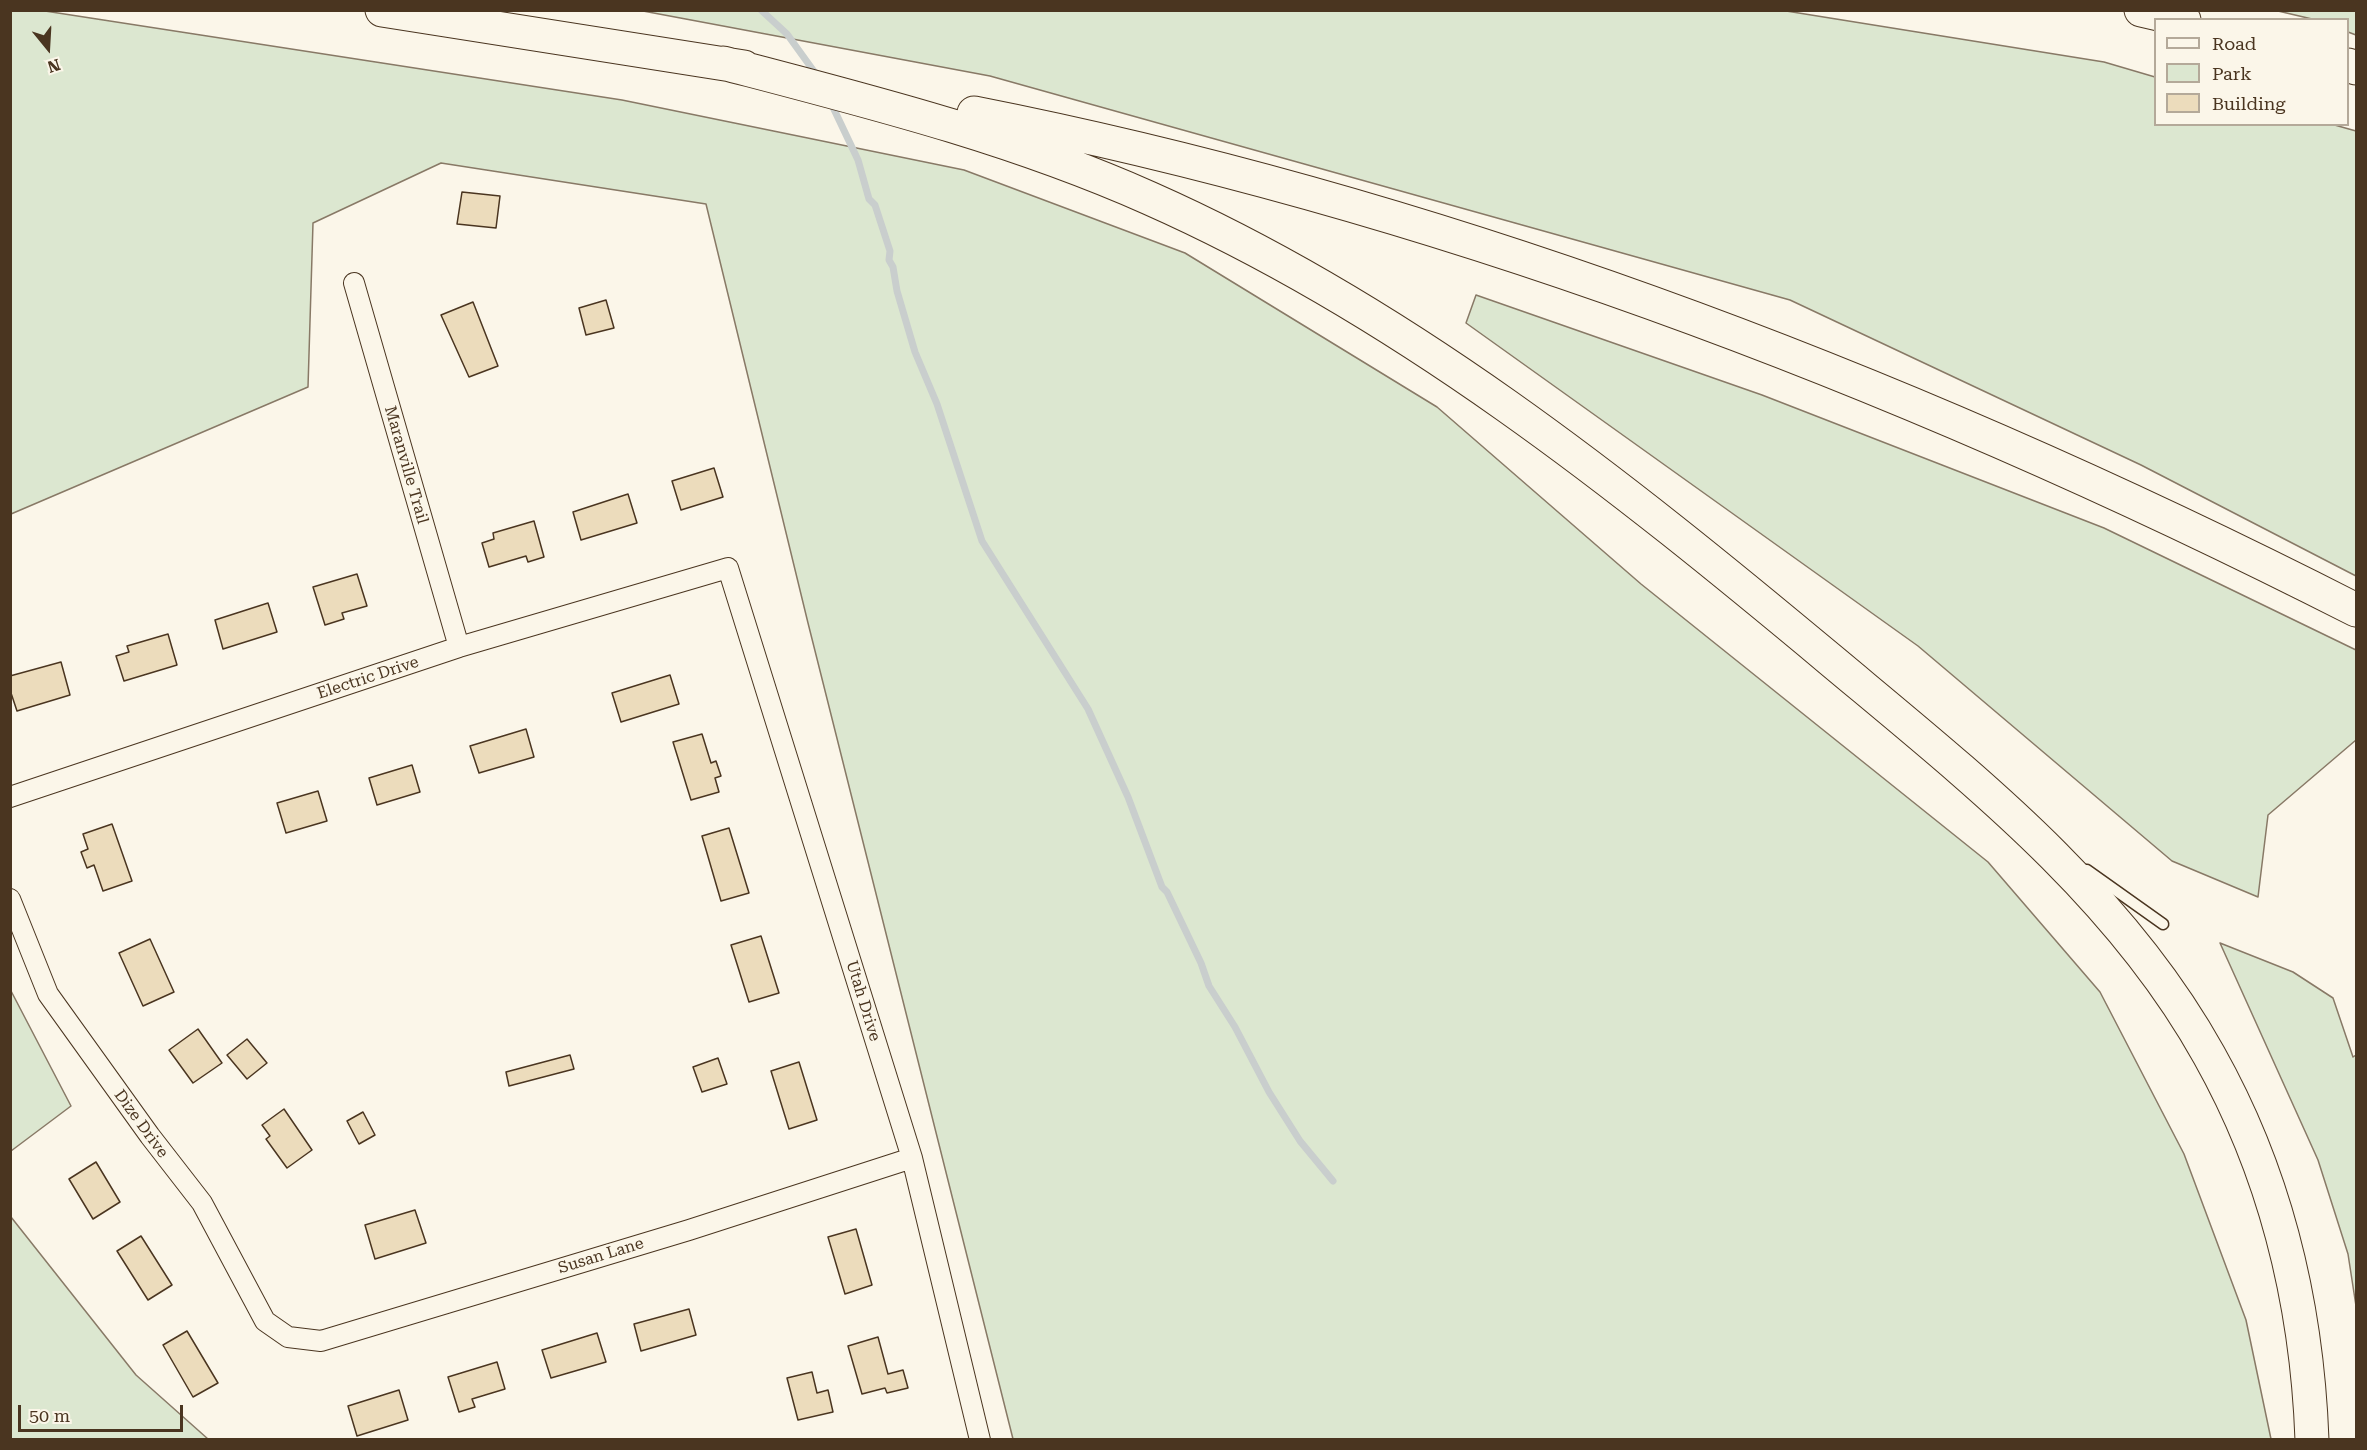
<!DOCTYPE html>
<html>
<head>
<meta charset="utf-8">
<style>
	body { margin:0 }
	#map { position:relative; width:2367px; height:1450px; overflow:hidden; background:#fbf6e9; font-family:"Roboto Serif",serif }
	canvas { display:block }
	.frame { position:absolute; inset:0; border:12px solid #4a3520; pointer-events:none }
	.legend { position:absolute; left:2154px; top:18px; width:195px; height:108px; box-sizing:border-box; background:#fbf6e9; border:2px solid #b4a999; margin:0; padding:8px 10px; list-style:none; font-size:18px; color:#4a3520 }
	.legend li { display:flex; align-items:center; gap:12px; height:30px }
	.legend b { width:30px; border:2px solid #b4a999 }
	.north { position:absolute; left:18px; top:18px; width:60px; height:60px; -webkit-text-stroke:4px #fbf6e9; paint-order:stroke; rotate:162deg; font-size:16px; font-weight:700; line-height:24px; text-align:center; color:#4a3520 }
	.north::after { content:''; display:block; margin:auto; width:21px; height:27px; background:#4a3520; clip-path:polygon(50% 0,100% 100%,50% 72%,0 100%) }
	.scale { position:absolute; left:18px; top:1405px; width:165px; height:27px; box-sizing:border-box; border:3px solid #4a3520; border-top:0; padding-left:8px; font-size:18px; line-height:21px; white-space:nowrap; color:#4a3520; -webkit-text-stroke:4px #fbf6e9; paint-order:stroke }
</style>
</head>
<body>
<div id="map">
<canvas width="2367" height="1450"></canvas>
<div class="frame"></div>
<ul class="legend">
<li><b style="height:8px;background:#fbf6e9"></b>Road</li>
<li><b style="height:16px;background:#dce7d0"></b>Park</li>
<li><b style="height:16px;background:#ecdcbc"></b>Building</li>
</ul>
<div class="north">N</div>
<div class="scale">50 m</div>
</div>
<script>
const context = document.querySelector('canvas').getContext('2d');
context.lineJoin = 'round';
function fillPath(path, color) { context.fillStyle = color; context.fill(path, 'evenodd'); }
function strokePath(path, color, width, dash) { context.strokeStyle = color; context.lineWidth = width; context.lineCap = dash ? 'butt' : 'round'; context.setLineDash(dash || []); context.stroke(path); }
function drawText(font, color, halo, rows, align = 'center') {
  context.font = font + ' "Roboto Serif",serif'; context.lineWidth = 4.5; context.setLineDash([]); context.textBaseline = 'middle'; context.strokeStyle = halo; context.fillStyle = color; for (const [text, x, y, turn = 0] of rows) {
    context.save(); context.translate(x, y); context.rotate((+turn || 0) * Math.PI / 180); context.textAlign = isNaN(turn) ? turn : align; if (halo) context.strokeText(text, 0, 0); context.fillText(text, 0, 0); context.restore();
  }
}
const green = new Path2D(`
	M11,10L45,11L622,100L964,170L1185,253L1437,407L1641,584L1988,862L2100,992L2184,1154L2246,1320L2271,1439H1013L808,623L706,204L441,163L313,223L308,387L11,514Z
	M643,11L1780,10L2104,62L2155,77L2156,124H2331L2356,131V576L2141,465L1790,300L990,76Z
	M2278,11H2356V35L2348,32V20L2312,19Z
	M1476,295L1762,395L2104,528L2356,650V740L2268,815L2258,897L2172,861L1918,646L1466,323Z
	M2220,943L2293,972L2333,998L2353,1057L2356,1055V1306L2348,1254L2318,1160Z
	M10,989L71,1106L11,1151H10Z
	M11,1217L136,1375L208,1439H11Z`);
const stream = new Path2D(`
	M761,10L787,34L818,77
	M831,103L858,160L869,199L875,205L890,251L889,260L893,267L897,291L915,352L937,404L982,541L1088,709L1128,797L1162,887L1167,892L1201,963L1209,986L1235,1027L1269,1092L1300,1141L1333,1181`);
const building = new Path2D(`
	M462,192L500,196L496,228L457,224Z
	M606,300L614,328L586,335L579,308Z
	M473,302L498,366L469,377L441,315Z
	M714,468L723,497L681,510L672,481Z
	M628,494L637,523L581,540L573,512Z
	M534,521L544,557L528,562L526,556L489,567L482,543L494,539L493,533Z
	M357,574L367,606L342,613L344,619L325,625L313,587Z
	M268,603L277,632L223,649L215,620Z
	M168,634L177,665L124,681L116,656L129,652L127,646Z
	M61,662L70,695L17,711L10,690V676Z
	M670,675L679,704L621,722L612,693Z
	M526,729L534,757L479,773L470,746Z
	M702,734L711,763L716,761L721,776L715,778L719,792L691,800L673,742Z
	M412,765L420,792L377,805L369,778Z
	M318,791L327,821L286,833L277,803Z
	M112,824L132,881L103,891L94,865L87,868L81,852L88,849L83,834Z
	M729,828L749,893L721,901L702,836Z
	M761,936L779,993L749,1002L731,945Z
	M150,939L174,992L143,1006L119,953Z
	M198,1029L222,1063L193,1083L169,1050Z
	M247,1039L267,1063L247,1079L227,1055Z
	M570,1055L574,1069L509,1086L506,1072Z
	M718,1058L727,1084L702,1092L693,1067Z
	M799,1062L817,1120L789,1129L771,1071Z
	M284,1109L312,1150L287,1168L266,1139L270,1136L262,1125Z
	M363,1112L375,1135L359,1144L347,1121Z
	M96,1162L120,1202L93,1219L69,1179Z
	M415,1210L426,1243L375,1259L365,1225Z
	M856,1229L872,1285L845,1294L828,1237Z
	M141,1236L172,1285L148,1300L117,1251Z
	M689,1309L696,1335L641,1351L634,1324Z
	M187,1331L218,1383L193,1397L163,1345Z
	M597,1333L606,1362L551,1378L542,1350Z
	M878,1337L888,1374L903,1370L908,1388L887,1393L885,1388L862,1394L848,1346Z
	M497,1362L505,1389L472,1399L475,1407L459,1412L448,1377Z
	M812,1372L817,1393L828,1390L833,1412L798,1420L787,1378Z
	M399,1390L408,1420L357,1436L348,1406Z`);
const service = new Path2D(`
	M2087,870L2163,924`);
const minor = new Path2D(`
	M354,283L459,647
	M10,797L459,647L728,568L912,1158L980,1440
	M10,899L48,994L150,1136L202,1203L265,1321L288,1337L321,1341L689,1230L912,1158`);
const motorway = new Path2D(`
	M382,10L744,67
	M2141,10L2184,20
	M723,63C868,101 1012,137 1149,198C1402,310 1621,485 1832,661C1972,778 2119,893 2209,1055C2276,1174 2307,1303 2312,1440
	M2348,65L2356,68
	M974,113C1456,208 1920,388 2356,610`);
const streetNames = [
	["Maranville Trail",406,465,74],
	["Electric Drive",368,678,-18],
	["Utah Drive",863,1001,73],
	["Dize Drive",141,1124,54],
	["Susan Lane",601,1256,-17]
];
fillPath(green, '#dce7d0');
strokePath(green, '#887966', 1.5);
strokePath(stream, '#c9cecd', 7);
fillPath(building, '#ecdcbc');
strokePath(building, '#4a3520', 1.5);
strokePath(service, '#4a3520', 13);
strokePath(minor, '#4a3520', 22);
strokePath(motorway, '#4a3520', 35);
strokePath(service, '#fbf6e9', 10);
strokePath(minor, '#fbf6e9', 20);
strokePath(motorway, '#fbf6e9', 33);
drawText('16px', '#4a3520', '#fbf6e9', streetNames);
</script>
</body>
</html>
